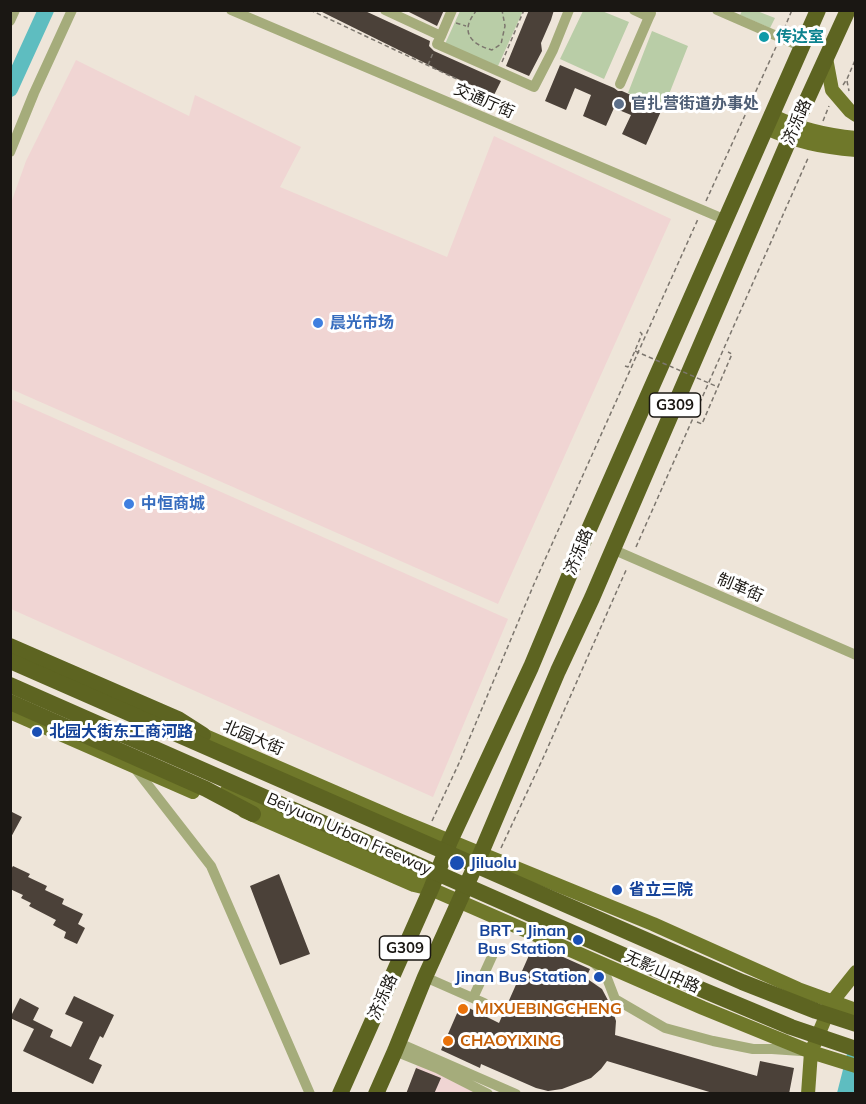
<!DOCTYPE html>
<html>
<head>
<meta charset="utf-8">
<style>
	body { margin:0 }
	#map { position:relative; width:866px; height:1104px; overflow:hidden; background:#eee5d9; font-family:Mulish,sans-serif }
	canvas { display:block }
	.frame { position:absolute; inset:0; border:12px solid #1a1713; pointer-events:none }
</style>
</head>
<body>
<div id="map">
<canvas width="866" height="1104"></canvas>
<div class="frame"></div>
</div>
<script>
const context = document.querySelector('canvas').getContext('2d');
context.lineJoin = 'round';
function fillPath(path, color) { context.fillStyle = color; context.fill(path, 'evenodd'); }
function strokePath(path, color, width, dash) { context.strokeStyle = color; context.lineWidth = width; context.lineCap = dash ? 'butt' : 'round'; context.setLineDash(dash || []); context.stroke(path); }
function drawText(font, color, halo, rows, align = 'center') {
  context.font = font + ' Mulish,"Noto Sans SC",sans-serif'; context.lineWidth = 6; context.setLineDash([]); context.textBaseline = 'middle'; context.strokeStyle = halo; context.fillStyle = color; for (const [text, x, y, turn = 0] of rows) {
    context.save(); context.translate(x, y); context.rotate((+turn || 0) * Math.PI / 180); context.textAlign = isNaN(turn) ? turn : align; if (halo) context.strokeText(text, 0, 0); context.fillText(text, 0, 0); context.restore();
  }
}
const commercial = new Path2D(`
	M76,60L189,116L195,95L301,147L280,187L447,257L494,136L671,219L498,604L11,389V203L26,161Z
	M11,399L508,619L433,797L11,609Z
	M418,1064L482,1094H406Z`);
const green = new Path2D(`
	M460,11H523L498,66L445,44Z
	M583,11H602L629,22L604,79L560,59Z
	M742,11H757L775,18L770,28L740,15Z
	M652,31L688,46L664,107L628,93Z`);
const river = new Path2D(`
	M10,89L46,10
	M845,1094L856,1051`);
const building = new Path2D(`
	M318,10H363L430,41L429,46L434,51L501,81L494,95L433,68V67Z
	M405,10H444L437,26Z
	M529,10H554L551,20L541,43L542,51L529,76L506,66Z
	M560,65L614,88L618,91H622L662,109L646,145L622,134L631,115L614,108L606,126L583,116L591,95L575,88L566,110L545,101Z
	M10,811L22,817L10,839Z
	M13,866L30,874L28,877L47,886L45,890L64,899L62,904L83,914L78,924L85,928L77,944L64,938L66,932L53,925L56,920L29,906L31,903L21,898L23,895L10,889V871Z
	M279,874L310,954L280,965L250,886Z
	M534,944L590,969L586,978L602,989L611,1006L616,1021L615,1035L757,1076L760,1061L794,1068L789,1094H716L607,1061L601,1069L591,1078L562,1089L548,1091L536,1088L481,1064L480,1068L441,1050L458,1011L457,1008L459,1004L461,1003H465L467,1005L469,1008L499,1023Z
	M74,996L114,1015L103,1038L100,1036L89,1059L102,1065L93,1084L23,1051L34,1029L10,1018L20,998L39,1008L33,1020L53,1030L50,1037L71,1047L83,1022L65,1014Z
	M416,1068L441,1078L434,1094H406Z`);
const path = new Path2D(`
	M310,10L495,97
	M477,10C459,31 470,44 492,50L501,44L505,26L502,10
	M456,23L466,26
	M784,29L792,10
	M502,62L524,10
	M428,65L433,53
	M847,81L849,91
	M843,85L847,79L856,58
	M823,121L829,106
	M706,201L776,47
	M625,366L628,367L642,334L640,332
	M697,422L702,424L732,354L728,352
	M636,547L809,156
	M432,821L460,761L534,584L698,219
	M501,848L544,756L627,568`);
const minor = new Path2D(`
	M231,10L726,220
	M385,10L441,36L452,10
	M634,10L649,17L651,13
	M717,10L802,47
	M10,21L15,10
	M441,36L437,44L534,87L553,50L569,10
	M620,84L649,17
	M10,152L34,93L72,10
	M612,549L856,655
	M134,767L211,866L310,1094
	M594,963L605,973L615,999L665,1028L713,1041L753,1049H772L801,1051
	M425,977L484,1003
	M473,998L494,952
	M399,1043L516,1094
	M395,1051L437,1068L488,1094`);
const major = new Path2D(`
	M826,58L832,90L850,111L856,115
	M771,115C801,129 823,135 856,138
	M766,128C798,142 820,147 856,150
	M10,712L193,792
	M193,732L203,735L401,821L653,924L798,989L856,1010
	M226,792L421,876L431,889
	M244,811L414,885L431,889L703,1008L811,1052L856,1066
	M808,1094L811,1052L832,1002L856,972`);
const highway = new Path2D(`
	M10,646L178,719L203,735
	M10,702L206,789L253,814
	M340,1094L431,889L450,841L531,667L582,545L818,10
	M376,1094L395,1051L425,977L481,853L558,671L592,598L795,126L848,10`);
const pathBridge = new Path2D(`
	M635,351L718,387`);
const highwayBridge = new Path2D(`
	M10,661L742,982L816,1011L856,1024
	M10,685L698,988L791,1027L856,1049`);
const markers = [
	[764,37,6,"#0f9aa8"],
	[619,104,6,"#5c6f8a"],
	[318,323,6,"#3f7fe0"],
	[129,504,6,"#3f7fe0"],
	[37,732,6,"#1a4fb4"],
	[457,863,8,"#1a4fb4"],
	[617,890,6,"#1a4fb4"],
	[578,940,6,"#1a4fb4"],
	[599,977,6,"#1a4fb4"],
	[463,1009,6,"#e8710a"],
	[448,1041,6,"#e8710a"]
];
const shields = [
	[675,405,51],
	[405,948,51]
];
const shieldNames = [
	["G309",675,405],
	["G309",405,948]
];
const cultureNames = [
	["传达室",776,37]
];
const streetNames = [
	["交通厅街",484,101,23],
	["济泺路",797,122,-66],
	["济泺路",579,552,-67],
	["制革街",740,588,23],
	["北园大街",253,738,23],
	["Beiyuan Urban Freeway",349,834,24],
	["无影山中路",662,972,24],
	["济泺路",383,997,-66]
];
const serviceNames = [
	["官扎营街道办事处",631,104]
];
const shopNames = [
	["晨光市场",330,323],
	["中恒商城",141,504]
];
const transitNames = [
	["北园大街东工商河路",49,732],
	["Jiluolu",470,863],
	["省立三院",629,890],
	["BRT - Jinan",566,931,"right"],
	["Bus Station",566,949,"right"],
	["Jinan Bus Station",587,977,"right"]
];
const foodNames = [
	["MIXUEBINGCHENG",475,1009],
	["CHAOYIXING",460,1041]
];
fillPath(commercial, '#f0d5d3');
fillPath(green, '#b9cda7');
strokePath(river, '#5ebdc0', 16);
fillPath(building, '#4b4139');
strokePath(path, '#7c766e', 1.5, [4.5, 3]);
strokePath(minor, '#a5ac7b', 10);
strokePath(major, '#6f782a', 14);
strokePath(highway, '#5d6421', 16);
strokePath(pathBridge, '#7c766e', 1.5, [4.5, 3]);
strokePath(highwayBridge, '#5d6421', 16);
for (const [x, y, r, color] of markers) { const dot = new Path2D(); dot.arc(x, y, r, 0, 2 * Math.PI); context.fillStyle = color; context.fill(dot); strokePath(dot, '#fff', 2); }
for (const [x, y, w] of shields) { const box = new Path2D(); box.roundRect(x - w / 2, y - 12, w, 24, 4.5); context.fillStyle = '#fff'; context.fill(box); strokePath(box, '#1a1713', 1.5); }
drawText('bold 15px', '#1a1713', null, shieldNames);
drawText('bold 16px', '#0d838f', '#fff', cultureNames, 'left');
drawText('16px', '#1a1713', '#fff', streetNames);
drawText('bold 16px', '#4e5e75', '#fff', serviceNames, 'left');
drawText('bold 16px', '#366cbe', '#fff', shopNames, 'left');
drawText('bold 16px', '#164399', '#fff', transitNames, 'left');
drawText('bold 16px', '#c56008', '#fff', foodNames, 'left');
</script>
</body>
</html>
